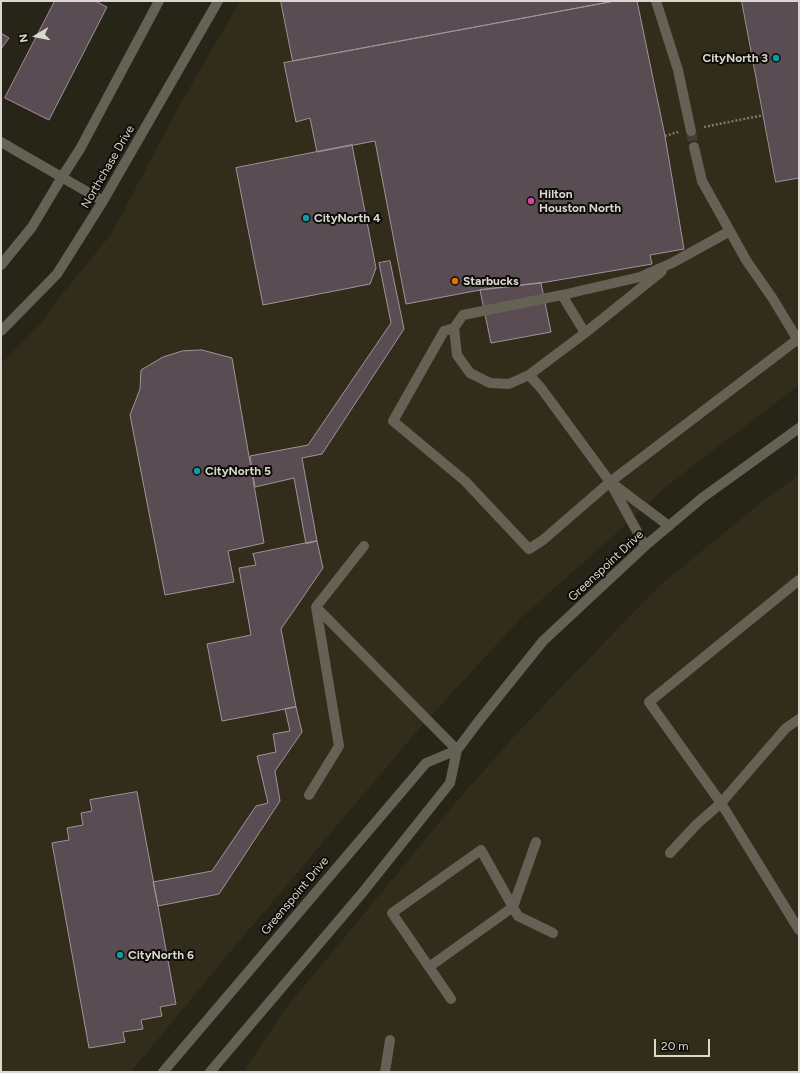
<!DOCTYPE html>
<html>
<head>
<meta charset="utf-8">
<style>
	body { margin:0 }
	#map { position:relative; width:800px; height:1073px; overflow:hidden; background:#272418; font-family:Figtree,sans-serif }
	canvas { display:block }
	.frame { position:absolute; inset:0; border:2px solid #d9d7cf; pointer-events:none }
	.north { position:absolute; left:16px; top:16px; width:40px; height:40px; -webkit-text-stroke:3px #0f0d08; paint-order:stroke; rotate:260deg; font-size:11px; font-weight:700; line-height:16px; text-align:center; color:#d9d7cf }
	.north::after { content:''; display:block; margin:auto; width:14px; height:18px; background:#d9d7cf; clip-path:polygon(50% 0,100% 100%,50% 72%,0 100%) }
	.scale { position:absolute; left:654px; top:1039px; width:56px; height:18px; box-sizing:border-box; border:2px solid #d9d7cf; border-top:0; padding-left:5px; font-size:12px; line-height:14px; white-space:nowrap; color:#d9d7cf; -webkit-text-stroke:3px #0f0d08; paint-order:stroke }
</style>
</head>
<body>
<div id="map">
<canvas width="800" height="1073"></canvas>
<div class="frame"></div>
<div class="north">N</div>
<div class="scale">20 m</div>
</div>
<script>
const context = document.querySelector('canvas').getContext('2d');
context.lineJoin = 'round';
function fillPath(path, color) { context.fillStyle = color; context.fill(path, 'evenodd'); }
function strokePath(path, color, width, dash) { context.strokeStyle = color; context.lineWidth = width; context.lineCap = dash ? 'butt' : 'round'; context.setLineDash(dash || []); context.stroke(path); }
function drawText(font, color, halo, rows, align = 'center') {
  context.font = font + ' Figtree,sans-serif'; context.lineWidth = 4; context.setLineDash([]); context.textBaseline = 'middle'; context.strokeStyle = halo; context.fillStyle = color; for (const [text, x, y, turn = 0] of rows) {
    context.save(); context.translate(x, y); context.rotate((+turn || 0) * Math.PI / 180); context.textAlign = isNaN(turn) ? turn : align; if (halo) context.strokeText(text, 0, 0); context.fillText(text, 0, 0); context.restore();
  }
}
const built = new Path2D(`
	M240,1H799V385L668,485L620,530L522,617L417,731L226,957L131,1072H1V364L41,323L58,299L112,233L178,108Z
	M799,475V1072H243L285,1009L458,800L517,733L658,587L763,501Z`);
const building = new Path2D(`
	M55,1H95L107,7L49,120L5,98Z
	M281,1H615L293,61Z
	M615,1H637L665,136L684,249L650,255L652,264L541,283L480,290L406,304L375,141L317,152L310,118L296,122L284,63Z
	M742,1H799V178L776,182Z
	M1,33L9,38L1,49Z
	M352,145L376,268L370,284L263,305L236,168Z
	M390,261L404,329L322,454L302,458L317,541L306,544L294,478L255,487L250,456L308,445L391,323L379,263Z
	M541,283L551,332L491,343L480,290Z
	M202,350L232,358L264,543L228,551L234,582L165,595L130,415L140,389L141,370L163,357L182,351Z
	M317,541L323,568L281,629L296,707L222,721L207,644L251,635L239,568L256,565L253,554Z
	M296,707L302,732L275,771L280,801L219,894L158,906L153,882L212,871L256,806L268,803L257,756L276,752L273,734L290,731L285,709Z
	M137,792L176,1004L160,1007L162,1016L141,1020L143,1029L123,1032L125,1042L89,1048L52,843L69,840L67,828L83,825L81,813L92,811L90,800Z`);
const minorTunnel = new Path2D(`
	M691,131L694,147`);
const path = new Path2D(`
	M704,127L764,115
	M665,136L678,132`);
const minor = new Path2D(`
	M656,1L678,70L691,131
	M1,142L103,201
	M694,147L702,181L746,260L773,299L799,342
	M730,231L672,263L640,277L562,295L463,315L454,328L444,331L393,421L465,481L529,549L543,540L610,482L798,339
	M1,265L32,227L62,177L80,149L159,1
	M562,295L585,333
	M454,328L457,355L470,373L490,383L509,384L529,375L585,333L662,271
	M1,331L57,274L103,201L218,1
	M529,375L541,388L610,482L645,546
	M613,484L669,526
	M799,580L649,702L721,803L799,930
	M316,607L457,750
	M309,795L339,746L316,607L364,546
	M670,853L697,824L721,803L786,728L799,719
	M429,967L513,907L536,842
	M451,999L392,913L481,850L518,916L553,933
	M163,1072L426,763L457,750
	M210,1072L363,892L450,783L457,750L478,722L543,641L645,546L702,498L799,428
	M385,1072L390,1040`);
const markers = [
	[776,58,4,"#0f9aa8"],
	[531,201,4,"#d1479c"],
	[306,218,4,"#0f9aa8"],
	[455,281,4,"#e8710a"],
	[197,471,4,"#0f9aa8"],
	[120,955,4,"#0f9aa8"]
];
const poiNames = [
	["CityNorth 3",768,58,"right"],
	["Hilton",539,194],
	["Houston North",539,208],
	["CityNorth 4",314,218],
	["Starbucks",463,281],
	["CityNorth 5",205,471],
	["CityNorth 6",128,955]
];
const streetNames = [
	["Northchase Drive",108,167,-60],
	["Greenspoint Drive",606,566,-43],
	["Greenspoint Drive",295,896,-50]
];
fillPath(built, '#322d1b');
fillPath(building, '#5a4c53');
strokePath(building, '#a2929a', 1);
strokePath(minorTunnel, '#423f33', 10, [10, 5]);
strokePath(path, '#7b796e', 2.5, [2, 2]);
strokePath(minor, '#656154', 10);
for (const [x, y, r, color] of markers) { const dot = new Path2D(); dot.arc(x, y, r, 0, 2 * Math.PI); context.fillStyle = color; context.fill(dot); strokePath(dot, '#0f0d08', 1.5); }
drawText('bold 12px', '#d9d7cf', '#0f0d08', poiNames, 'left');
drawText('12px', '#d9d7cf', '#0f0d08', streetNames);
</script>
</body>
</html>
